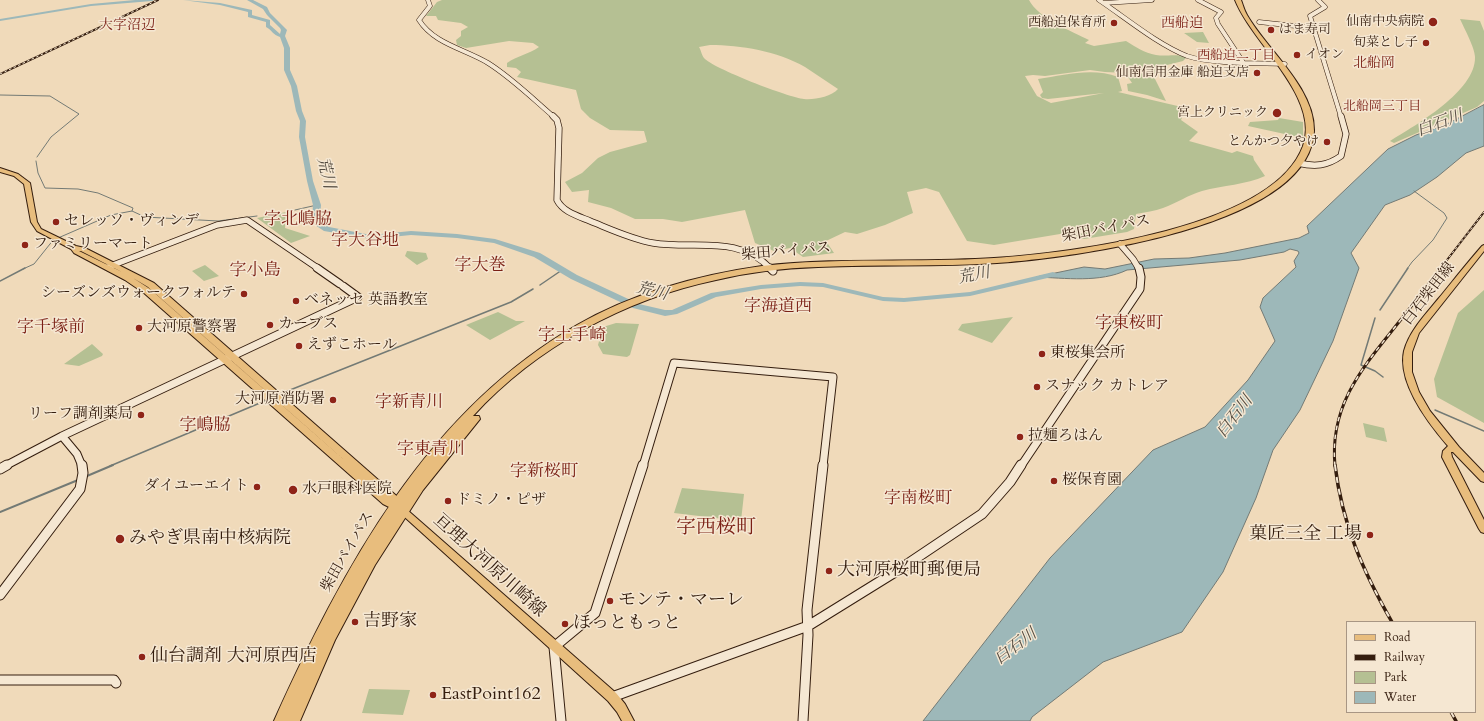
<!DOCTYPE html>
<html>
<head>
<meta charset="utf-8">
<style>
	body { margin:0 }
	#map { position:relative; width:1484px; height:721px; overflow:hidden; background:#f0daba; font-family:Cardo,serif }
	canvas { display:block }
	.legend { position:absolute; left:1346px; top:621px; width:130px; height:92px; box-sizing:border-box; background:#f5e7d2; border:1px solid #a89684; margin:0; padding:5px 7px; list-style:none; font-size:12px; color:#341d0e }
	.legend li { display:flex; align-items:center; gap:8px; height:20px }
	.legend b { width:20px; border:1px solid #a89684 }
</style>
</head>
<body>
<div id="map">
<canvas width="1484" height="721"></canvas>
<ul class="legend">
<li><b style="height:5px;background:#e8bd7d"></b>Road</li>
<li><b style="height:5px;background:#341d0e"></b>Railway</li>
<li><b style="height:11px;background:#b5c093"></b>Park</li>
<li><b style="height:11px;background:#9db8b9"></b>Water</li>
</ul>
</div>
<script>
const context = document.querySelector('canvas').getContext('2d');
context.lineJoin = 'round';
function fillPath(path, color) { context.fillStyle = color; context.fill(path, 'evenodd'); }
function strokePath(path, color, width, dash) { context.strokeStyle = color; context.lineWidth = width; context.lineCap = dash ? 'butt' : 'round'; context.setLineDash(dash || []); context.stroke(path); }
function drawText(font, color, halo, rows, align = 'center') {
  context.font = font + ' Cardo,"Noto Serif JP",serif'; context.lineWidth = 3; context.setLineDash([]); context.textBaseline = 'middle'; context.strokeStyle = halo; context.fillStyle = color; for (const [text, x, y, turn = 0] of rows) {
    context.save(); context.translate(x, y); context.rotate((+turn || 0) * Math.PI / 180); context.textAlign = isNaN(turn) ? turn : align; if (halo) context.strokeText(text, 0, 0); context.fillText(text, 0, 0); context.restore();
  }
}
const green = new Path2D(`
	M442,0H1029C1038,18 1071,31 1089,40L1085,43L1094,46L1126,41C1136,47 1144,53 1156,55C1168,57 1173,53 1187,57L1183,61L1155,68L1159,72H1157L1158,74H1148L1153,75L1166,101L1147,95L1128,91L1127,84L1132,83L1126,74H1147L1105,72L1090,70L1045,76L1033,75L1025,76L1037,96L1051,103L1104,93L1048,99L1042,98L1040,95L1043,92L1038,79C1064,75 1093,67 1118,77L1122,91L1118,92L1186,108L1181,120L1198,132L1189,141L1232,153L1237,151L1253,156L1254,160L1265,176C1246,185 1223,185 1202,191C1188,195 1177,203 1163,208C1155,211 1145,212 1136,214L1134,229L1127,232L1084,239L1066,233L994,245L967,241L939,192L926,188L907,192L913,213L885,225L857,234L845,232L826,241L834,253L803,257L790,248L774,251L755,243L745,210L682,222L663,219H635L611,208L588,202L589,190L572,192L565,182L582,173L598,158L610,152L647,142L644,131L610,130L590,118L581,109L576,90L517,77L521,72L516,68L507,67V63C517,56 529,54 539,47L533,43L509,41L466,48L457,45L456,40L461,36V31L468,27L461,23L438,20L436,16H426L437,2ZM710,45C741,45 777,51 805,67C816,74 827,82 838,89C831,97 814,100 804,99C790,98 712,68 704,58C702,56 701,50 699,47Z
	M1460,19L1480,21L1484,31V101L1477,107L1394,143L1390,141C1416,125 1476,91 1475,57C1475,48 1464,28 1460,19Z
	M1203,32L1209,43L1197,42L1184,33Z
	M1279,118L1303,122V138L1248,126L1250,122L1278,120Z
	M286,212L285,228L310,236L291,243L257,218Z
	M407,251L426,253L428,259L417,265L405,256Z
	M205,265L219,276L204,281L192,271Z
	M1484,290V423L1437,397L1434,379L1458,313Z
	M498,312L516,321H525L490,340L466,325Z
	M1013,317L992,343L958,330L962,324Z
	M616,323L639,324L630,355L627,357L603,354L598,345L603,327Z
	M92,344L103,354L102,356L79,366L64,364Z
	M1363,423L1384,428L1387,442L1366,437Z
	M682,488L744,494L741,521L674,513Z
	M369,689L410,690L403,715L362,713Z`);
const water = new Path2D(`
	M1484,105V146L1466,153L1437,177L1410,195L1385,205L1351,253L1359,268L1333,341L1300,410L1273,450L1256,498L1223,572L1182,632L1103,662L1032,717L1030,721H923L1050,558L1153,450L1205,427L1248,380L1275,341L1260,307L1263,298L1296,267L1294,261L1299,253L1298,251L1290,249L1284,252L1240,260L1127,270C1100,283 1065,278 1036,277L1084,267L1105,269L1154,259L1189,258L1225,253L1299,238L1309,233L1307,226L1388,149L1416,135L1447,124Z`);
const streamFar2 = new Path2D(`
	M0,95L50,96L79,114L51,137L37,157
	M36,161L38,173L45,188L78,189L98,193L133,208L132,211
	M295,210L317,205
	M58,238L111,215L132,211L145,217L218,221L257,216
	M23,269L34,264L54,239
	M1407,269L1412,262L1433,240L1447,218L1444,213L1414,191`);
const streamFar1 = new Path2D(`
	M0,281L25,268
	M540,285L562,270
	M1380,310L1408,268
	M1375,318L1361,365L1375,371L1383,377
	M280,394L511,302L533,289
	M1435,410L1484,431
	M110,466L267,400`);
const stream = new Path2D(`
	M87,476L113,465
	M0,512L78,480`);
const river = new Path2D(`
	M135,0H154L152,1L91,6L0,21V19L91,4Z
	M183,0L220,3L252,10V15L270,20V25L280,34L281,30L280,28L267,15L263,9L247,0H253L267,7L270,13L287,30L285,36L290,48V70L297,86L302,111L306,121L305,137L313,181L321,205L320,218L321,222L329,227L371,235L411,231L457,234L495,239L540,253L577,275L639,304L665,310H672L711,293L761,285L800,282L823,283L883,297L904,298L970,292L1053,272L1057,274L1056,276L970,296L904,302L883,301L823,287L800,286L761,289L716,297L677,314L665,316L633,308L571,279L534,257L494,243L457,238L411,235L371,239L324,231L315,225L312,218L313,205L307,181L299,137L300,121L296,111L291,86L284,70V48L280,37C273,35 272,30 266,27V22L248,17V12L220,5Z`);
const secondaryFar3 = new Path2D(`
	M428,0L430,6L419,20C434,44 465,49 488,63C512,78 533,99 554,117
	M1099,0C1126,18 1157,44 1187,56C1211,64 1258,63 1285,64
	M1198,0L1221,12L1216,18L1218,24L1243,62
	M1318,0L1325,7L1310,16L1341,117
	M1104,3L1152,0
	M1259,22L1314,28`);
const secondaryFar2 = new Path2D(`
	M553,116L557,120L559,128L557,200C563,212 578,216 590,221C610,229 631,239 653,243C695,250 738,234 771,269
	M1298,163C1315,167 1327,166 1341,156L1346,134L1341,116
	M1120,244L1133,259L1139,269
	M108,267L217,225L247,220L319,269`);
const secondaryFar1 = new Path2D(`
	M317,268L340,284
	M770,268L773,271
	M5,466L62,436
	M82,466L77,454L62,436L358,297L343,286
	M643,466L674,363L833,377L823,466
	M1021,466L1140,289L1141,277L1139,268`);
const secondary = new Path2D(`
	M0,469L7,465
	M0,595L80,489L83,473L82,465
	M0,680H114L116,683
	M612,697L808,626L900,569L982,514L1010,482L1021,465
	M561,721L554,647L595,613L643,465
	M803,721L808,635L807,610L823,465`);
const primary = new Path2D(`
	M0,168L18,174L30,183L37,222L41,229L76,246L85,248L154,283L400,499L405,508L616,693L625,704L634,721H622L617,712L608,701L399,512L383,504L144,293L125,280L74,253L71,249L37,231L31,222L24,184L14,176L0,172ZM79,251H81L122,272ZM133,278L148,287L376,488L150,289Z
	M1484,245V251L1419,333L1412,352V372L1419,392L1430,411L1459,447L1484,473V482L1481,481L1453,452H1451L1452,457L1484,520V533L1481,532L1479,529L1442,457L1443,451L1448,446C1429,424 1397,383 1404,351C1409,331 1426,314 1439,298C1453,281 1467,263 1482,246Z`);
const highway = new Path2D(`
	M1235,0H1241C1243,5 1244,10 1247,15C1267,50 1315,88 1314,131C1310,228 1069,258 997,263C937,267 877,264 818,267C784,268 749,272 716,280C625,299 536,347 473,416H479L480,419L423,490L375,565L335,640L300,721H274C343,568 426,412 577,325C633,293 698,275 762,266C839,257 917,263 994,258C1071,253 1273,228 1303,146C1321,98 1252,43 1235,0Z`);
const railFar2 = new Path2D(`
	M0,74L158,0
	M1440,269L1484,212`);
const railFar1 = new Path2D(`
	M1335,466C1329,404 1364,366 1399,322C1413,304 1427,286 1441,268`);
const rail = new Path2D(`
	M1335,465C1342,524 1363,571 1392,622
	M1451,712L1456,721`);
const markers = [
	[1433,22,5,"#8f2418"],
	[1114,23,4,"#8f2418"],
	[1271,30,4,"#8f2418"],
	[1426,43,4,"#8f2418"],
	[1297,55,4,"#8f2418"],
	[1257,73,4,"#8f2418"],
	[1277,113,5,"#8f2418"],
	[1327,142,4,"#8f2418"],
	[56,222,4,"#8f2418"],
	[25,245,4,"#8f2418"],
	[244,294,4,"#8f2418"],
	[296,301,4,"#8f2418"],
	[270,325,4,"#8f2418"],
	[139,328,4,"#8f2418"],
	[299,346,4,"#8f2418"],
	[1042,354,4,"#8f2418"],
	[1037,387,4,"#8f2418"],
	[333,400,4,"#8f2418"],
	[141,415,4,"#8f2418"],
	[1020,437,4,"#8f2418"],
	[1054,481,4,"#8f2418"],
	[257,487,4,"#8f2418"],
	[293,490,5,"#8f2418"],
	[448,501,4,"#8f2418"],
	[1370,535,4,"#8f2418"],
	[120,539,5,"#8f2418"],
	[829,571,4,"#8f2418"],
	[610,601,4,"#8f2418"],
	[355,622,4,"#8f2418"],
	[565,624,4,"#8f2418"],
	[142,657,4,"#8f2418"],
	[433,695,4,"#8f2418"]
];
const farPoinames = [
	["仙南中央病院",1424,22],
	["西船迫保育所",1106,23],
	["はま寿司",1279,30,"left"],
	["旬菜とし子",1418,43],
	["イオン",1305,55,"left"],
	["仙南信用金庫 船迫支店",1249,73],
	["宮上クリニック",1268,113],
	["とんかつ夕やけ",1319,142]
];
const farNeighbourhoodnames = [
	["西船迫二丁目",1236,56],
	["北船岡三丁目",1382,107]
];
const farQuarternames = [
	["西船迫",1182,24],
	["大字沼辺",127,26],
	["北船岡",1374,64]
];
const poiNames = [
	["セレッソ・ヴィンデ",64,222],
	["ファミリーマート",33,245],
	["シーズンズウォークフォルテ",236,294,"right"],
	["ベネッセ 英語教室",304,301],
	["カーブス",278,325],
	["大河原警察署",147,328],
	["えずこホール",307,346],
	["東桜集会所",1050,354],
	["スナック カトレア",1045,387],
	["大河原消防署",325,400,"right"],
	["リーフ調剤薬局",133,415,"right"],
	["拉麺ろはん",1028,437],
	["桜保育園",1062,481],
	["ダイユーエイト",249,487,"right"],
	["水戸眼科医院",302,490],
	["ドミノ・ピザ",456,501]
];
const streetNames = [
	["柴田バイパス",1106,229,-11],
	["柴田バイパス",786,252,-5],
	["白石柴田線",1429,294,-52],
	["柴田バイパス",348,552,-60]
];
const waterNames = [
	["白石川",1440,124,-20],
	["荒川",325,173,77],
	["荒川",974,276,-11],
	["荒川",652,292,14],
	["白石川",1235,417,-52],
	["白石川",1016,647,-37]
];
const quarterNames = [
	["字北嶋脇",298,220],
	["字大谷地",365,241],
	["字大巻",480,266],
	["字小島",255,271],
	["字海道西",778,307],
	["字東桜町",1129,324],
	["字千塚前",51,328],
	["字土手崎",572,336],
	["字新青川",409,403],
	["字嶋脇",205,426],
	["字東青川",431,450],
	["字新桜町",544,472],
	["字南桜町",918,499]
];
const nearPoinames = [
	["菓匠三全 工場",1362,535,"right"],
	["みやぎ県南中核病院",129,539],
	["大河原桜町郵便局",837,571],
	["モンテ・マーレ",618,601],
	["吉野家",363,622],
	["ほっともっと",573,624],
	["仙台調剤 大河原西店",150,657],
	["EastPoint162",441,695]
];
const nearStreetnames = [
	["亘理大河原川崎線",489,566,42]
];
const nearQuarternames = [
	["字西桜町",716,528]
];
fillPath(green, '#b5c093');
fillPath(water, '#9db8b9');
strokePath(water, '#737a75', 1);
strokePath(streamFar2, '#737a75', 1);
strokePath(streamFar1, '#737a75', 1.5);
strokePath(stream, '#737a75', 2);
fillPath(river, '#9db8b9');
strokePath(secondaryFar3, '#341d0e', 5);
strokePath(secondaryFar2, '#341d0e', 7);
strokePath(secondaryFar1, '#341d0e', 9);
strokePath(secondary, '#341d0e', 11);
strokePath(primary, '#341d0e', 2);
strokePath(highway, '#341d0e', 2);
strokePath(secondaryFar3, '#f5e7d2', 4);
strokePath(secondaryFar2, '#f5e7d2', 5.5);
strokePath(secondaryFar1, '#f5e7d2', 7);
strokePath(secondary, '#f5e7d2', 9);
fillPath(primary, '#e8bd7d');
fillPath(highway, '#e8bd7d');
strokePath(railFar2, '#341d0e', 2);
strokePath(railFar1, '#341d0e', 3);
strokePath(rail, '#341d0e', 3.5);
strokePath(railFar2, '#f5e7d2', 1, [2.5]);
strokePath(railFar1, '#f5e7d2', 1.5, [4.5]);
strokePath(rail, '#f5e7d2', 2, [6]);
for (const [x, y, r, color] of markers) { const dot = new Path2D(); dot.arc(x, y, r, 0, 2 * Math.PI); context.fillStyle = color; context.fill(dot); strokePath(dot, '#f5e7d2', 1.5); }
drawText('13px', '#341d0e', '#f5e7d2', farPoinames, 'right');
drawText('13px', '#7a1f14', '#f5e7d2', farNeighbourhoodnames);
drawText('14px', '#7a1f14', '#f5e7d2', farQuarternames);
drawText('15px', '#341d0e', '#f5e7d2', poiNames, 'left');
drawText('15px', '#341d0e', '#f5e7d2', streetNames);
drawText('italic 16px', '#544c41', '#f5e7d2', waterNames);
drawText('17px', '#7a1f14', '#f5e7d2', quarterNames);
drawText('18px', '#341d0e', '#f5e7d2', nearPoinames, 'left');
drawText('18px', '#341d0e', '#f5e7d2', nearStreetnames);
drawText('20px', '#7a1f14', '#f5e7d2', nearQuarternames);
</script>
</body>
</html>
